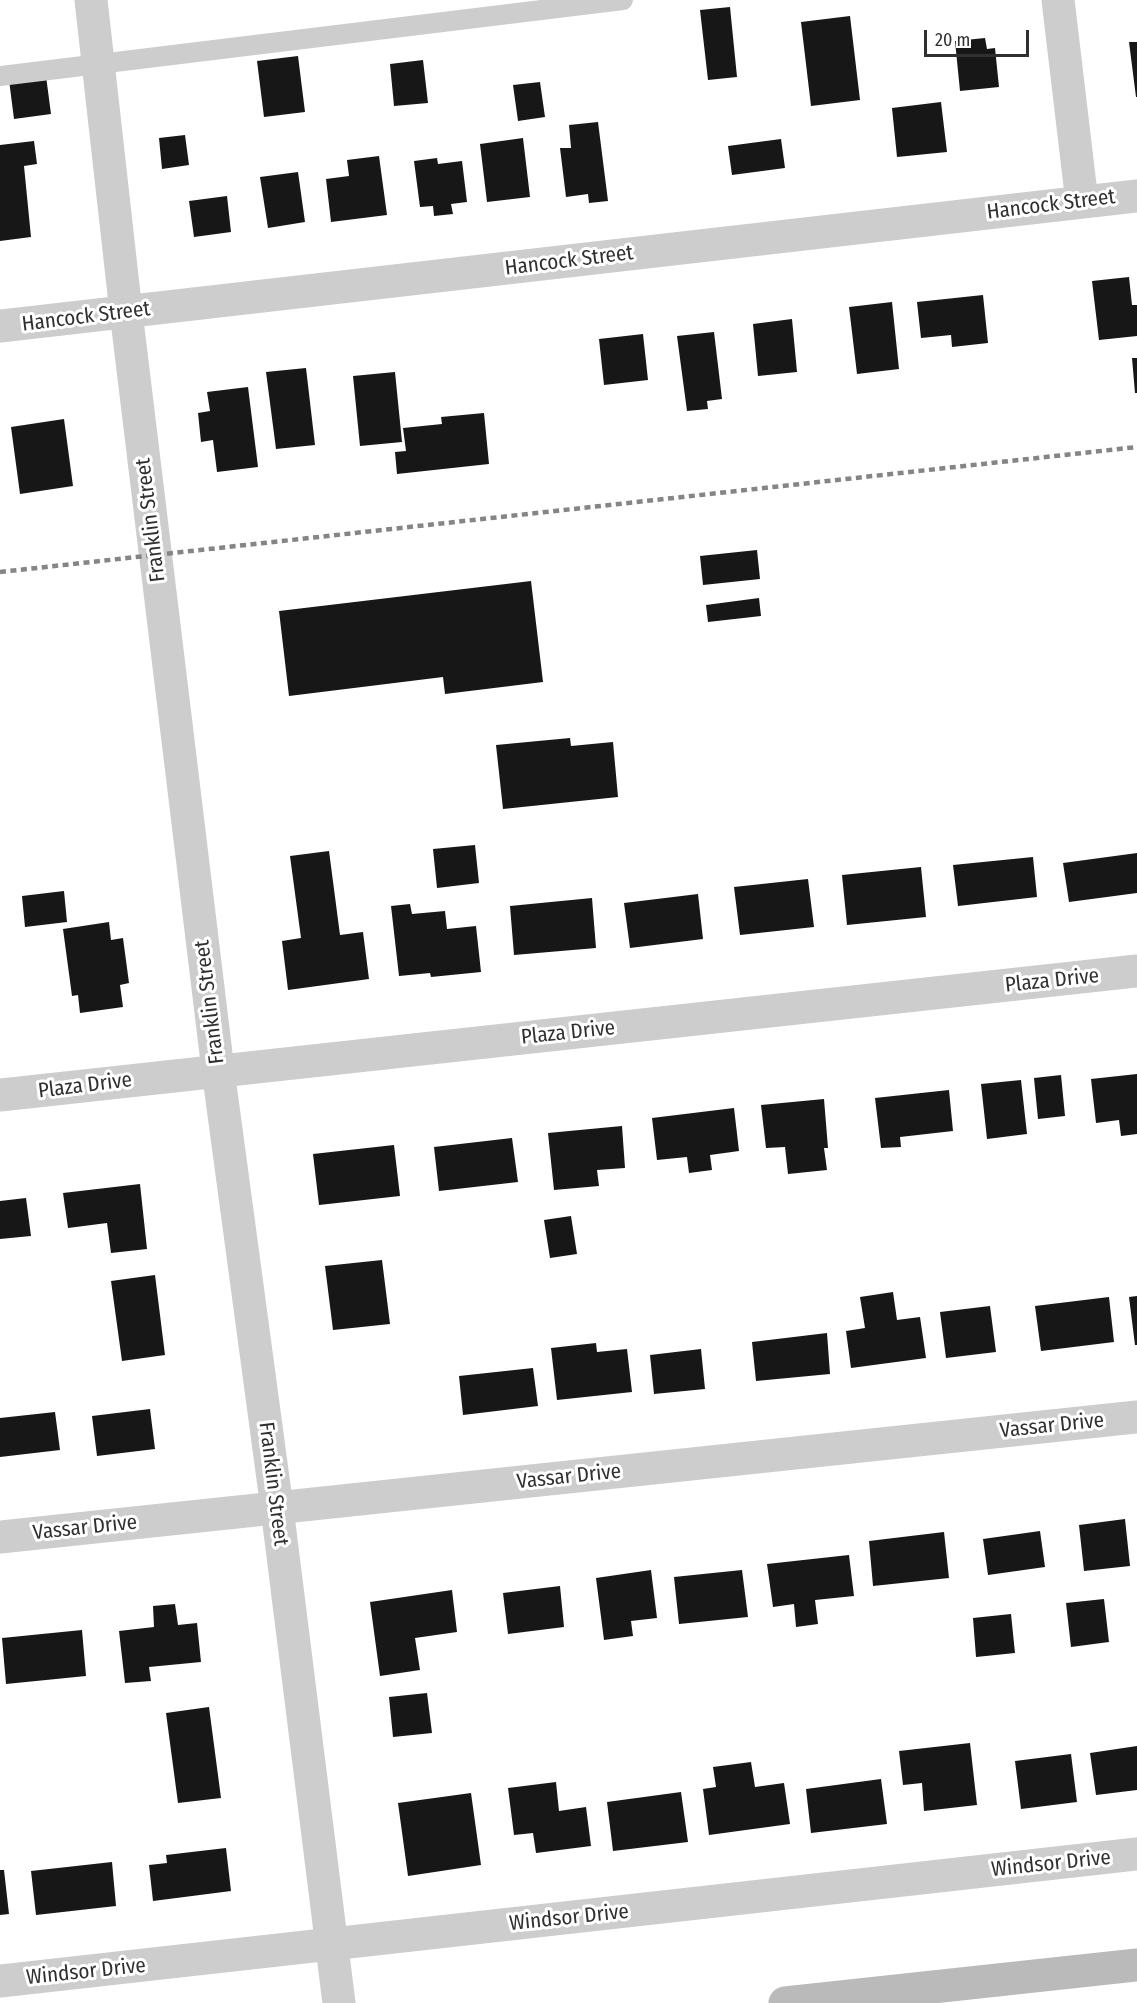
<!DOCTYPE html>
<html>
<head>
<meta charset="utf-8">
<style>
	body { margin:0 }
	#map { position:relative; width:1137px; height:2003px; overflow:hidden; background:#fff; font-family:"Fira Sans Condensed",sans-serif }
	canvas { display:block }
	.scale { position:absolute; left:924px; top:30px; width:105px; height:27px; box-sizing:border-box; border:3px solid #303030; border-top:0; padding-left:8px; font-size:18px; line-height:21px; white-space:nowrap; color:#303030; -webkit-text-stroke:4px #fff; paint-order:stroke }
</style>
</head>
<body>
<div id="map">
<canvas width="1137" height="2003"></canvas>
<div class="scale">20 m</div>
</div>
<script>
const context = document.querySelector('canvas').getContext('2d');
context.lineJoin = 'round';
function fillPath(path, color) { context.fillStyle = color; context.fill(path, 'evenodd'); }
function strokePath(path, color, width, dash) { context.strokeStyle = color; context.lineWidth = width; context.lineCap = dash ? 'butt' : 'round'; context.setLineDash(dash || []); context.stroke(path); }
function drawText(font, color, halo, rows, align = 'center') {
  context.font = font + ' "Fira Sans Condensed",sans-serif'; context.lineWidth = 6; context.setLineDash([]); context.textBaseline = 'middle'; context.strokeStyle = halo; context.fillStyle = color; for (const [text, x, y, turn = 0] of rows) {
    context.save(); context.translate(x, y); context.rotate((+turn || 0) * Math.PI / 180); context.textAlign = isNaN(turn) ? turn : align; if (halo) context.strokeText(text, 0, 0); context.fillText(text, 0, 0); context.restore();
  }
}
const building = new Path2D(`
	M730,7L737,77L708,80L700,10Z
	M850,16L860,100L811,106L801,22Z
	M985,38L987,49L995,48L999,87L960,91L955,41Z
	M1129,42H1137V97H1136Z
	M298,56L305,112L264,117L257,61Z
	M423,60L428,103L394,106L390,64Z
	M46,76L51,114L14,119L9,80Z
	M540,82L545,117L518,121L513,85Z
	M941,102L947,152L897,157L892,108Z
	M598,122L608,201L589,203L588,194L566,197L560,148H571L569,125Z
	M185,135L189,165L162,169L159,138Z
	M523,138L530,197L487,202L480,144Z
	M781,139L785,168L732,175L728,146Z
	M34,141L37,164L24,166L31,237L0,241V145Z
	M379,156L387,215L331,222L326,179L349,176L347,160Z
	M437,158L438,164L462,161L467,202L451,204L453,214L434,216L433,206L420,207L414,161Z
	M298,172L305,222L268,228L260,177Z
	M227,196L231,232L194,237L189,201Z
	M1129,277L1132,305H1137V336L1099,340L1092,281Z
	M983,295L988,343L952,347L951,335L921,338L917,302Z
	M892,302L899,369L857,374L849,307Z
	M792,319L797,372L758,376L753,324Z
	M714,332L722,399L707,401L708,409L687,411L677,336Z
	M643,334L648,380L604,385L599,339Z
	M1132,358H1137V393H1135Z
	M306,368L315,445L276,449L266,372Z
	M395,372L402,442L360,446L353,376Z
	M248,387L258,467L217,472L213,440L201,442L198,413L210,411L207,392Z
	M484,413L489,464L397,474L395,452L406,451L403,428L442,424L441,417Z
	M64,419L73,486L20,494L11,427Z
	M757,550L760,579L703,585L700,556Z
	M531,581L543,682L445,694L443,677L289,696L279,611Z
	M759,598L761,616L708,622L706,605Z
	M570,738L571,746L613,742L618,797L503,809L496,745Z
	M475,845L479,883L437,888L433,849Z
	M329,851L340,935L363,932L369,979L288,990L282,941L301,938L290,856Z
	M1137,853V893L1069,902L1063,863Z
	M1033,857L1037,897L958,906L953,865Z
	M921,867L926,917L847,925L842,875Z
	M808,879L814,927L740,935L734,887Z
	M64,891L67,922L25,927L22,896Z
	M698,894L703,939L630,948L624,903Z
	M592,898L596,948L514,955L510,906Z
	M410,904L412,914L445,911L447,929L476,926L481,972L431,977L430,973L399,976L391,906Z
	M109,922L111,940L123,938L129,983L120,985L123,1007L80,1013L78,995L72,996L63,929Z
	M1137,1074V1134L1121,1136L1119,1120L1096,1123L1091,1079Z
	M1061,1075L1065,1116L1038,1119L1034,1078Z
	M1021,1080L1027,1134L987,1139L981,1084Z
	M949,1090L953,1131L900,1137L901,1147L881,1148L875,1098Z
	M824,1099L828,1148H824L827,1170L788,1174L785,1147L766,1148L761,1105Z
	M734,1108L739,1151L710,1155L712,1170L689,1173L687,1157L657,1160L652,1118Z
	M622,1126L625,1168L597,1170L599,1186L554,1190L548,1133Z
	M512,1138L518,1182L439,1191L434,1147Z
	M394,1145L400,1196L319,1205L313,1154Z
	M140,1184L147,1249L111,1253L107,1223L68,1228L63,1193Z
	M26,1198L31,1236L0,1239V1201Z
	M571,1216L577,1254L550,1258L544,1220Z
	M382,1260L390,1324L333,1330L325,1266Z
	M155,1275L165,1355L122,1361L111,1281Z
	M893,1292L897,1320L920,1317L926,1358L851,1368L846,1331L865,1328L860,1297Z
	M1137,1296V1345H1135L1129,1297Z
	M1109,1297L1114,1342L1041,1351L1035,1306Z
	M990,1306L996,1352L946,1358L940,1312Z
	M827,1333L830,1374L756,1381L752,1342Z
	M596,1343L597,1352L627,1349L632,1392L557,1400L551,1348Z
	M701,1349L705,1389L654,1394L650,1355Z
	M533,1368L538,1406L463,1415L459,1376Z
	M150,1409L155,1449L97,1456L92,1416Z
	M55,1412L60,1450L0,1457V1418Z
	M1125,1519L1130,1566L1084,1571L1079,1525Z
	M1040,1531L1045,1567L988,1575L983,1539Z
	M944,1532L949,1578L873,1586L869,1541Z
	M849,1555L854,1596L815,1600L818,1624L796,1627L794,1604L773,1607L767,1564Z
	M651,1570L657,1618L631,1621L633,1636L604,1640L596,1578Z
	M742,1570L748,1617L679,1624L674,1577Z
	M560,1586L564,1627L508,1634L503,1593Z
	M452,1590L457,1632L415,1638L420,1670L380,1676L370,1602Z
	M1104,1599L1109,1642L1071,1647L1066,1603Z
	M175,1604L178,1625L197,1623L201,1662L149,1667L151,1681L125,1683L119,1631L154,1627L153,1606Z
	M1011,1614L1015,1653L976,1657L973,1618Z
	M82,1630L86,1676L6,1684L2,1638Z
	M427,1693L432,1733L393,1737L389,1697Z
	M209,1707L221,1798L178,1803L166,1713Z
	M970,1743L977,1805L924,1811L922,1783L903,1785L899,1751Z
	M1137,1746V1790L1096,1795L1090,1753Z
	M1071,1754L1077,1802L1021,1809L1015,1761Z
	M751,1762L755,1787L784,1783L790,1824L709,1835L703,1789L716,1787L713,1767Z
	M881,1779L887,1824L811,1833L806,1789Z
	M556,1782L559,1811L586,1807L591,1846L536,1853L533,1833L514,1835L508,1788Z
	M681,1792L688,1842L613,1851L607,1802Z
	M471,1793L481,1865L408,1876L398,1803Z
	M226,1848L231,1891L153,1901L149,1865L167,1863L166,1855Z
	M112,1862L116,1906L36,1915L31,1871Z
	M0,1870H4L9,1914L0,1915Z`);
const service = new Path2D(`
	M0,76L623,0`);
const minor = new Path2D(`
	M91,0L126,312L218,1070L277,1508L339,2003
	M1058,0L1082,202
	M0,326L1137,196
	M0,1095L1137,971
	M0,1537L1137,1417
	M0,1981L1137,1854`);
const secondary = new Path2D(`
	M785,2003L1137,1965`);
const rail = new Path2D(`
	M0,572L1137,447`);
const streetNames = [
	["Hancock Street",1051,205,-7],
	["Hancock Street",569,261,-7],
	["Hancock Street",86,317,-7],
	["Franklin Street",151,520,-97],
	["Plaza Drive",1052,981,-6],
	["Franklin Street",210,1002,-97],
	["Plaza Drive",568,1033,-6],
	["Plaza Drive",85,1086,-7],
	["Vassar Drive",1052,1426,-6],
	["Vassar Drive",569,1477,-6],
	["Franklin Street",273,1484,83],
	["Vassar Drive",85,1528,-6],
	["Windsor Drive",1051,1864,-6],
	["Windsor Drive",569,1918,-6],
	["Windsor Drive",86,1972,-6]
];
fillPath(building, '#171717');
strokePath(service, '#cdcdcd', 20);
strokePath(minor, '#cdcdcd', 33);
strokePath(secondary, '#bababa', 33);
strokePath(rail, '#858585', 4.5, [6, 4.5]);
drawText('21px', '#303030', '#fff', streetNames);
</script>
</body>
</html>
